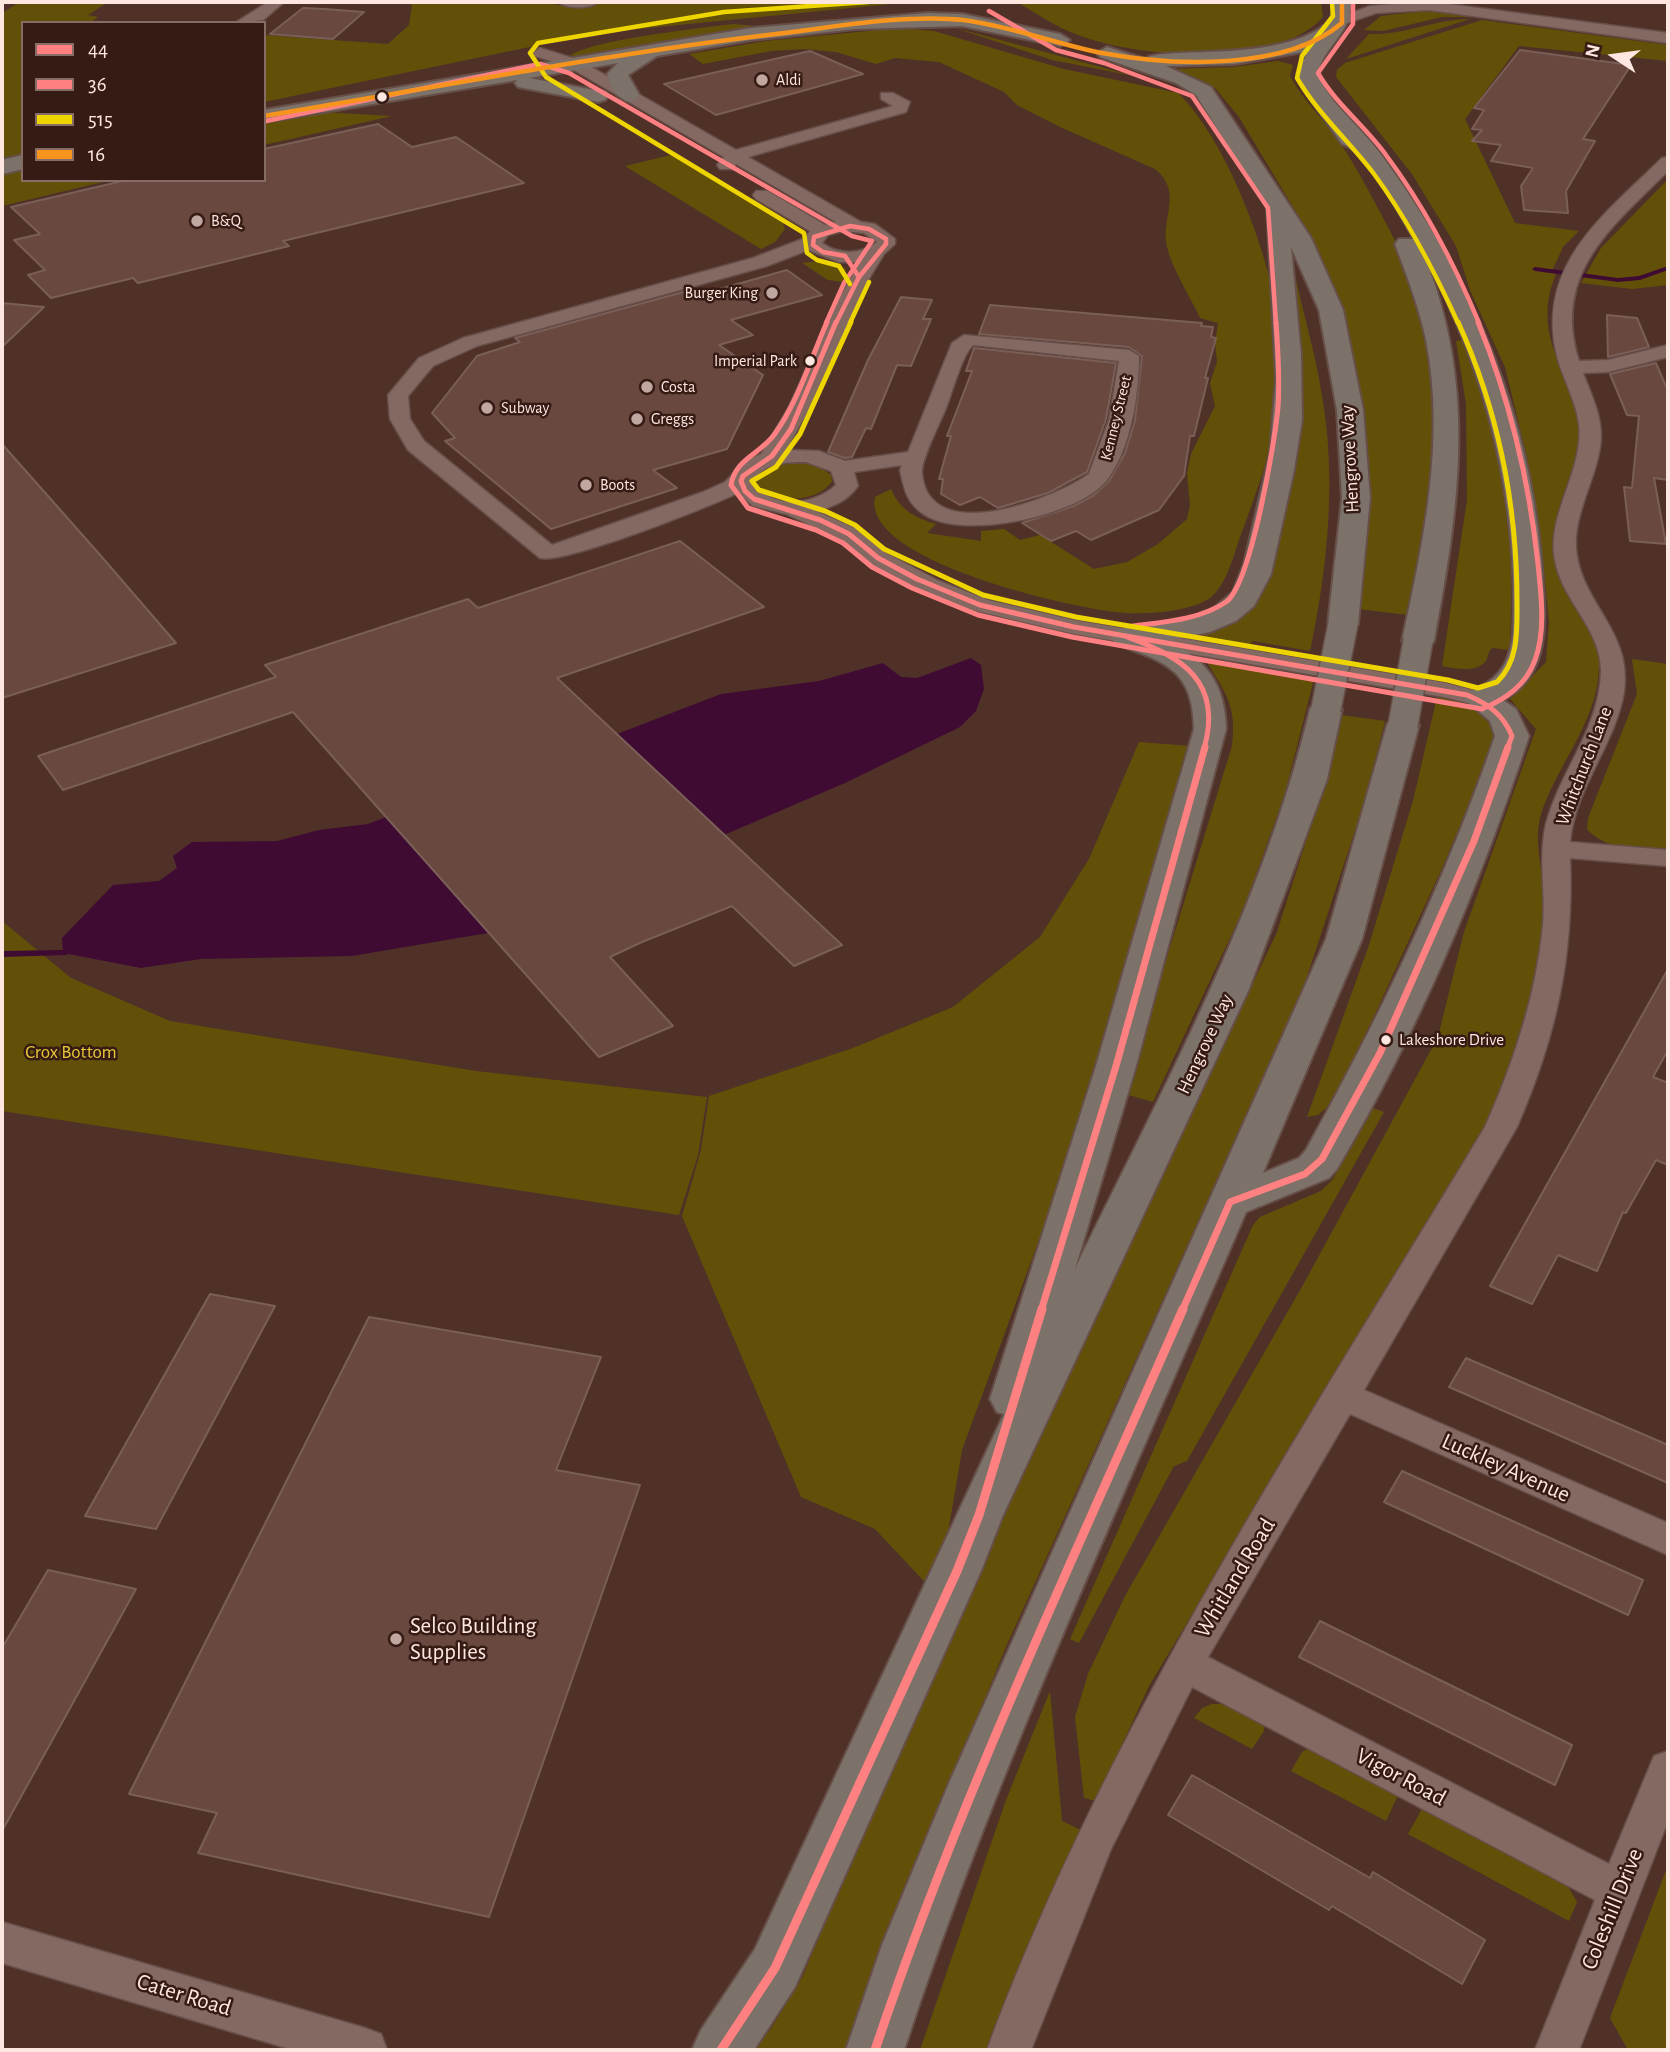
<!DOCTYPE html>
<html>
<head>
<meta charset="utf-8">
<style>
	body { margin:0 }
	#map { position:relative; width:1670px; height:2052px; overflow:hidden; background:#503128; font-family:"Alegreya Sans",sans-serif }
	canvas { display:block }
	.frame { position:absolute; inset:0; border:4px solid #fde7e0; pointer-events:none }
	.legend { position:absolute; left:21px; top:21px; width:245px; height:161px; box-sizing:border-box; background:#351b13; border:2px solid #856d65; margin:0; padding:9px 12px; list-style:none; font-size:21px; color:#fde7e0 }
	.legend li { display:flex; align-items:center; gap:14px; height:35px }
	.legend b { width:35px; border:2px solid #856d65 }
	.north { position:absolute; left:1579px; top:21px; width:70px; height:70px; -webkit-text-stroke:5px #351b13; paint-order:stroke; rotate:283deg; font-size:19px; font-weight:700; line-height:28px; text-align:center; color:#fde7e0 }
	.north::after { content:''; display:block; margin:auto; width:24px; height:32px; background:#fde7e0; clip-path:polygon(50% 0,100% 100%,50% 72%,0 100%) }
</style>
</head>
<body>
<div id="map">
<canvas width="1670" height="2052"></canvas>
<div class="frame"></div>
<ul class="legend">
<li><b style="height:9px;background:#ff8080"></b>44</li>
<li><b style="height:9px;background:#ff8083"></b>36</li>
<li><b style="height:9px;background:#efd500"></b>515</li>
<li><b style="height:9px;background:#f7941e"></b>16</li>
</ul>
<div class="north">N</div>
</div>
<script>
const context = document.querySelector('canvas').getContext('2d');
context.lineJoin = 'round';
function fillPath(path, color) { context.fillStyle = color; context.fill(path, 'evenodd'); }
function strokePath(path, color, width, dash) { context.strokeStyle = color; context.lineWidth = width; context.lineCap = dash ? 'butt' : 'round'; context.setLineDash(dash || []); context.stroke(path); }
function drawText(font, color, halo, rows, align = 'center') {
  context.font = font + ' "Alegreya Sans",sans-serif'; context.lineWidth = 5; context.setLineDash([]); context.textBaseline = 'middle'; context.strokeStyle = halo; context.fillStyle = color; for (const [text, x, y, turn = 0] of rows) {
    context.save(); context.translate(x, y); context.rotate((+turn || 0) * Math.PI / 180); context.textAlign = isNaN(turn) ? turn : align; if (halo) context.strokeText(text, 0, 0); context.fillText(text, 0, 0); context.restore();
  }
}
const green = new Path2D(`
	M20,2H108L88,15L98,17L90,23H23V154L2,158V13Z
	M403,2H531L590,8L597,2H912L597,33L264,102V35L388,44L409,25L412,5Z
	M1017,2H1321L1323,17C1277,69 1137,58 1078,35C1056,27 1037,14 1017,2Z
	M1426,11L1486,17H1442L1383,31L1364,30L1381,16Z
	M1470,19L1346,59L1369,34C1402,36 1435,19 1470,19Z
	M1482,20L1668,45V61L1519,46L1465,119L1515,223L1579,231L1563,247L1552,271L1556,274C1528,342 1577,373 1580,432C1581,463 1554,503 1557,530C1563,571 1597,616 1599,661C1601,716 1561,759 1543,808C1533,835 1540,859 1544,886C1546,903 1545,923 1544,939C1541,991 1525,1040 1508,1089L1149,1686L1096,1801L1084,1798L1075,1717L1088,1674L1125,1596L1303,1285L1438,1037L1464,932L1536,729L1510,699L1546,662L1549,622L1541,540L1527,457L1505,367L1470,290L1456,246L1412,174L1336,77L1337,70L1345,63Z
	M733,24L755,26L578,59L569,57C586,40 703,28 733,24Z
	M952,27L1134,76L1052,60Z
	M899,28L934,31L1064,69L1178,93C1234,146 1290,305 1283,381C1280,428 1259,486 1243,529C1234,551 1227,592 1203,602C1182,612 1149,614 1125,613C1079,610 861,562 875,497L891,489C900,510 915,518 936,524L927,533L981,541V531L1004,529L1020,540L1040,535L1094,569L1127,562L1158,544L1187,519L1190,505L1187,473L1191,454L1215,406L1210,383L1217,362L1215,343L1218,323L1200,318C1190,296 1173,271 1167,247C1160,219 1184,192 1155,169L1060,127L1017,105L1004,92L939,62L895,58L876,64L836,52L806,49L771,51L703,64L689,54L766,41Z
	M1278,61L1293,65L1290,76C1303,101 1325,120 1341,144C1358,170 1373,199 1388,227C1435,314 1440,421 1428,516C1425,549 1415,583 1408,615L1358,609L1335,307L1299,217L1239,117L1215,88L1171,69L1234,67Z
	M322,112L392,116L264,145V121Z
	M671,155L783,223L785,229L775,242L761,249L625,166Z
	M23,170V180H111L2,206V175Z
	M1668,179V285L1632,289L1581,283L1601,248Z
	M819,261L835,263L846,269L843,282L828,280L802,263Z
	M1296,280C1304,316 1315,353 1321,390C1337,475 1328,566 1310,651L1253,641L1242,652L1180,641C1216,632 1248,624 1262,586L1291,281Z
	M1465,340C1486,406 1505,474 1510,543C1512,579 1511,614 1510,650L1492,648C1487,653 1489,658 1484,663C1473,673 1454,668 1442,666L1467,500L1466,404L1456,341Z
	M788,462L815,464L831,475L832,481C818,504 769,505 756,481L758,474L775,464Z
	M1632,659L1668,664V850C1640,848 1607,852 1587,829L1588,818L1637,694Z
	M1206,661L1314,679L1285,793L1244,908L1153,1102L1125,1094L1232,746C1237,707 1226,693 1206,661Z
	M1437,697C1464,701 1493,708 1496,740L1443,866L1335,1101L1318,1115L1307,1117L1368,948L1413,801Z
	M1342,715L1385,721L1366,797L1303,989L1006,1647L891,1926L845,2050H749L770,2030L803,1976L865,1821L951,1629L1277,932L1327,776Z
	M1139,742L1192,746L1089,1103L962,1450L942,1568L934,1592L875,1529L801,1497L682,1216L701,1150L709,1096L853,1048L953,1007L1040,937L1089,859Z
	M2,921L71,978L170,1021L476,1071L707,1097L698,1155L679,1215L2,1111Z
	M1373,1108L1384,1112L1187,1461L1174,1466L1079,1643L1070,1639L1253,1225L1260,1217L1321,1191L1333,1179Z
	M1050,1691L1062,1821L1083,1831L993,2050H920L1006,1800Z
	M1212,1704H1235L1264,1716V1731L1252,1749L1194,1718L1202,1708Z
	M1315,1744L1399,1793L1386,1821L1291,1771L1302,1752Z
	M1423,1807L1566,1883L1577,1902L1569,1921L1408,1834Z
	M1668,1865V2050H1628L1610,2018Z`);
const water = new Path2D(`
	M971,658L981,665L984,689L976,711L960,727L845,783L724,835L617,734L721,694L819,681L883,663L901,677L917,678Z
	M386,817L488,933L352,956L201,959L141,968L63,953L62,938L113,885L159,881L177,868L173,856L192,842L277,841L319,830L368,824Z`);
const stream = new Path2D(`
	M1668,266V270L1640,280L1618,282L1535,271L1532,269L1535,267L1618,278L1639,276Z
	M63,950L68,953L67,955L2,957V951Z`);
const building = new Path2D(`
	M303,8L324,9L364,12L333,39L270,34Z
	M1520,50L1631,65L1583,139L1595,141L1566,191L1568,213L1524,210L1521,186L1533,168L1491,161L1501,145L1472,141L1482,130L1472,129L1484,110L1474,108Z
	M810,51L863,74L716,115L664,84Z
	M378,124L412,147L456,137L524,183L283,241L289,246L138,283L133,278L51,298L28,275L45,270L14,240L40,234L11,207L127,180H264V149Z
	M787,270L822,295L731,320L753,335L719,345L763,375L727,449L653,470L677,488L551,529L445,441L455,438L432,413L477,356L520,342L515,338L687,291L695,296Z
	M901,297L932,300L923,319H931L911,366L897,365L871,429L866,428L852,457L845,458L828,452L868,360Z
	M2,303L44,307L2,347Z
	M990,305L1202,323L1201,326L1213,327L1211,337L1216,338L1205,378H1208L1194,436H1190L1184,476L1159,510L1091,540L1076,531L1051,541L1022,523L1074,506L1094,495L1109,481L1125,453L1135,421L1142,356L1129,347L979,334Z
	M1607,315L1637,318L1649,347L1608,357Z
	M974,348L1116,363L1106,419L1087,472L1048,493L998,508L980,497L960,505L941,494L943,479H939L951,436H947L972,371H966Z
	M1656,363L1668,391V480L1654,478L1666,544L1630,541L1624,487L1632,488L1639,416L1627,415L1610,374Z
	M2,444L101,556L176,643L2,698Z
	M680,541L764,607L557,678L842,945L794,966L732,906L642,942L610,957L673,1026L599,1057L293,712L63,790L38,756L276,677L265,665L468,599L478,608Z
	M1668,969V1050L1653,1077L1668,1083V1165L1656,1160L1626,1213L1623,1212L1597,1271L1558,1255L1532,1304L1490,1286Z
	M210,1294L275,1306L156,1529L85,1516Z
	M369,1317L601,1357L556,1470L640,1485L489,1917L198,1853L217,1813L129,1794Z
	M1466,1358L1668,1445V1483L1449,1387Z
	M1402,1471L1643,1580L1628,1615L1384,1502Z
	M48,1570L136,1589L2,1831V1648Z
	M1320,1621L1572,1745L1555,1785L1299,1657Z
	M1192,1775L1370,1878L1373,1872L1485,1940L1462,1984L1332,1906L1329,1910L1168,1815Z`);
const street = new Path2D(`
	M268,2H284L263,20L235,23Z
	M559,2H598C590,9 567,9 559,2Z
	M1395,2H1433L1668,33V43L1429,10L1376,13L1344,24L1336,19L1370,6L1396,4Z
	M540,48L579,60L736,150L893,106L881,99V93H893L910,102L906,112L748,157L861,222L875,224L895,239V244L884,254L870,277L809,409L786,450L819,451L845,461L908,452L952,343L964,335L1129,350L1139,356C1139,394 1131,448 1107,480C1079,516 964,540 925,515C907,504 904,489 900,470L902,465L854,472L858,486C847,501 833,507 816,511L857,529L886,553L937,580L988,600L1074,620L1446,683L1489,694L1492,699L1489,704L1480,706L1444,697L1074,634L972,610L921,590L870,563L841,539L786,514L753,506L738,493C709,507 565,564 540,558L408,450L390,419L388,395L419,358L463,338L753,258L805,238L810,231L756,199L753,195L756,191H768L825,225L836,222L736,164L732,169H720L717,165L724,157L567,66L535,56L532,53ZM844,231L864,233L877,242C861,255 839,255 822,243L828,235ZM808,250L839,262H860L837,302L788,409L761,454L747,460L725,482L703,492L552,545L424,441L410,419L408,396L433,366L477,346L767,266ZM973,345L1119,361L1109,420L1089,474C1054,499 928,548 922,473C921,459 940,423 946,408C952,393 962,355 973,345ZM806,462L831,471L836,485C813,506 770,510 752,481C767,463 783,462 806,462Z
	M1668,157V171C1613,226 1551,273 1579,361L1608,360L1668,345V357L1608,372L1583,373C1591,394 1602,416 1601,439C1598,477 1574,510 1576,548C1580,603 1633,631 1624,692C1615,745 1575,788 1570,842L1668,850V866L1570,858C1574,957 1556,1037 1517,1127L1364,1390L1668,1523V1555L1350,1414L1208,1657L1609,1864L1654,1756L1668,1751V1821L1579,2050H1535L1595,1900L1192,1687L1111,1849L1031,2050H987C1109,1721 1305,1427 1485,1127C1514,1062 1536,996 1543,925C1546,892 1538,857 1546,824C1560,771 1600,728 1601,671C1601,630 1565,603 1556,565C1545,522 1575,484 1579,442C1583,411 1564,384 1557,356C1535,265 1604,215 1662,158Z
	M2,1922L365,2028L381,2034L387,2050H293L2,1963Z`);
const highway = new Path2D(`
	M1333,2H1351C1351,34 1326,43 1317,74C1328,98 1345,113 1362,132C1378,149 1391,168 1404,187C1485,307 1535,438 1543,583C1546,627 1548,677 1503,700L1516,709L1529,736C1480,885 1417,1034 1337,1169L1329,1178L1246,1212C1127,1489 998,1764 904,2050H846L882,1945L950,1781L1326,939L1387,725L1391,718L1403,715L1415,718L1419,725L1362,939L1263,1173L1299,1158L1306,1150C1380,1016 1446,880 1495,736L1490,721L1464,699C1470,690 1478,689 1487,683C1505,671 1510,655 1513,635C1519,504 1488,373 1425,258C1477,387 1459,508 1434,641L1429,648L1418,650L1407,648L1402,641C1423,544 1446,440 1426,340C1419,307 1407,276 1395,244L1399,239H1414C1401,216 1366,149 1342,144L1303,88L1297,74L1308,51L1235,64L1166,66L1211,87L1311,238L1343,310L1363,410L1370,498L1358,624L1354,631L1343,633L1332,631L1328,624L1342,498L1337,410L1319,310L1291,247L1301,355L1302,420L1294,470L1271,574L1254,606L1236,621L1210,632L1166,641C1207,658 1225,685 1226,729L1136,1066L1075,1269C1163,1088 1263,906 1310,709L1315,702L1326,699L1337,702L1342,709L1327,779L1249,989L1003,1515L981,1571L795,1987L754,2050H692L701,2030L755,1949L1004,1414L997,1412L990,1399L1096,1066L1194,729C1193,670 1166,662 1116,644L1111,637L1119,629L1189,619L1214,608L1233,592L1244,564L1270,453L1276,379L1267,207L1196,95L1176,83L1100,57L1097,53L1107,47L1145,59C1158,45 1284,65 1331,20Z
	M928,13L962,14L1060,34L1070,40L1060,46L962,26L855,29L751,40L657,56L628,75L640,96L630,102C617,99 609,86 607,74L618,63L529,78L605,92L608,96L605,100L598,102L518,87L515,83L517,80L264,122V110L751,28Z
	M23,155V169L2,174V160Z`);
const highwayBridge = new Path2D(`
	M1326,709L1343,624
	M1403,725L1418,641`);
const bus1Far3 = new Path2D(`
	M850,226L869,229L886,239V244L859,277L845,256L823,252L813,245L814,237Z
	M836,323L859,277`);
const bus1Far2 = new Path2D(`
	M836,322L791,429L772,456L743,476L741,481L745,491L754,499L820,520L849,534L878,558L917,579L980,605L1074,627L1467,695C1488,704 1503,714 1512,736L1507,749
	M1127,637C1183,657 1223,682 1204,749`);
const bus1Far1 = new Path2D(`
	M1041,1311L1116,1066L1205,747
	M1182,1311L1230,1202L1305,1174L1322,1159L1380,1053L1474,841L1508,747`);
const bus1 = new Path2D(`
	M721,2050L775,1968L957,1571L979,1515L1042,1309
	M875,2050C960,1796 1076,1554 1183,1309`);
const bus2Far1 = new Path2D(`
	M1353,2V24L1318,73C1336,104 1365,126 1386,155C1424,206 1455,265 1479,323
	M989,11L1056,50L1104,63L1192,96L1268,208L1276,323
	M266,121L540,64L569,73L852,236L872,241L844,283L826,323`);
const bus2 = new Path2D(`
	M827,322C811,358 798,402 774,435C760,454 735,459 731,485L748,508L816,530L843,543L872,567L912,588L978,615L1072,637L1482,709C1506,699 1526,685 1535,660C1546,630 1541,595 1538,564C1529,480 1510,400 1478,322
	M1133,626C1164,622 1199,620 1226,602C1251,584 1275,442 1278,407C1280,379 1278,350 1276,322`);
const bus3Far1 = new Path2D(`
	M1332,3L1333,16L1302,56L1297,78C1318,114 1349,141 1374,174C1408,220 1435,272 1458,323
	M850,284L839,266L817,260L807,253L804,233L546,77L530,53L538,43L724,12L868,2
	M850,323L869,282`);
const bus3 = new Path2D(`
	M851,322L800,434L776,467L752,481L759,490L825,511L855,525L884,549L983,595L1076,617L1448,680L1478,688L1497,682C1519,661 1517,630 1517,602C1517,505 1498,410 1458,322`);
const bus4 = new Path2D(`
	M264,116C434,88 605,54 776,34C834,27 906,14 963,20C1011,26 1056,44 1102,53C1172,66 1286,71 1342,23V2`);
const markers = [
	[762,80,7,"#c0a7a0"],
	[382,97,6,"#fde7e0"],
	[197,221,7,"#c0a7a0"],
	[772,293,7,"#c0a7a0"],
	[810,361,6,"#fde7e0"],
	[647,387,7,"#c0a7a0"],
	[487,408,7,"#c0a7a0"],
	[637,419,7,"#c0a7a0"],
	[586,485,7,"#c0a7a0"],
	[1386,1040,6,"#fde7e0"],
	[396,1639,7,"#c0a7a0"]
];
const farPoinames = [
	["Aldi",776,80],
	["B&Q",211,221],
	["Burger King",758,293,"right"],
	["Costa",661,387],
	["Subway",501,408],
	["Greggs",651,419],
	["Boots",600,485]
];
const farBusnames = [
	["Imperial Park",797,361]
];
const farStreetnames = [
	["Kenney Street",1116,418,-76]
];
const busNames = [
	["Lakeshore Drive",1399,1040]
];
const streetNames = [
	["Hengrove Way",1350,459,-93],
	["Whitchurch Lane",1584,766,-69],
	["Hengrove Way",1205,1044,-65]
];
const parkNames = [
	["Crox Bottom",71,1052]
];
const nearStreetnames = [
	["Luckley Avenue",1506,1468,24],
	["Whitland Road",1235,1578,-59],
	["Vigor Road",1401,1777,28],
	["Coleshill Drive",1612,1909,-68],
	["Cater Road",184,1995,17]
];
const nearPoinames = [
	["Selco Building",410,1626],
	["Supplies",410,1652]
];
fillPath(green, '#625009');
fillPath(water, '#400b33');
fillPath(stream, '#400b33');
fillPath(building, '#68483f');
strokePath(building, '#795f57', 2);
strokePath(street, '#674f49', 3);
strokePath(highway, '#674f49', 4);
fillPath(street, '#836962');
fillPath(highway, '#7c7269');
strokePath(highwayBridge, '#674f49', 32, []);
strokePath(highwayBridge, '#7c7269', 29);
strokePath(bus1Far3, '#ff8080', 4.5);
strokePath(bus1Far2, '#ff8080', 5);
strokePath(bus1Far1, '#ff8080', 7);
strokePath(bus1, '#ff8080', 9);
strokePath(bus2Far1, '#ff8083', 4.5);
strokePath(bus2, '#ff8083', 5);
strokePath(bus3Far1, '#efd500', 4.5);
strokePath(bus3, '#efd500', 5);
strokePath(bus4, '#f7941e', 4.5);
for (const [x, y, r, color] of markers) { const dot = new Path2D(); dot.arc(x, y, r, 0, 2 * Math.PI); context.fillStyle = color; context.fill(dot); strokePath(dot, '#351b13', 2.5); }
drawText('16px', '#fde7e0', '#351b13', farPoinames, 'left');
drawText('16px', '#fde7e0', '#351b13', farBusnames, 'right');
drawText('16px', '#fde7e0', '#351b13', farStreetnames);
drawText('17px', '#fde7e0', '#351b13', busNames, 'left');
drawText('19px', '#fde7e0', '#351b13', streetNames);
drawText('19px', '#e6c839', '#351b13', parkNames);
drawText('23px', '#fde7e0', '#351b13', nearStreetnames);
drawText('23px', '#fde7e0', '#351b13', nearPoinames, 'left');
</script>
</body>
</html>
